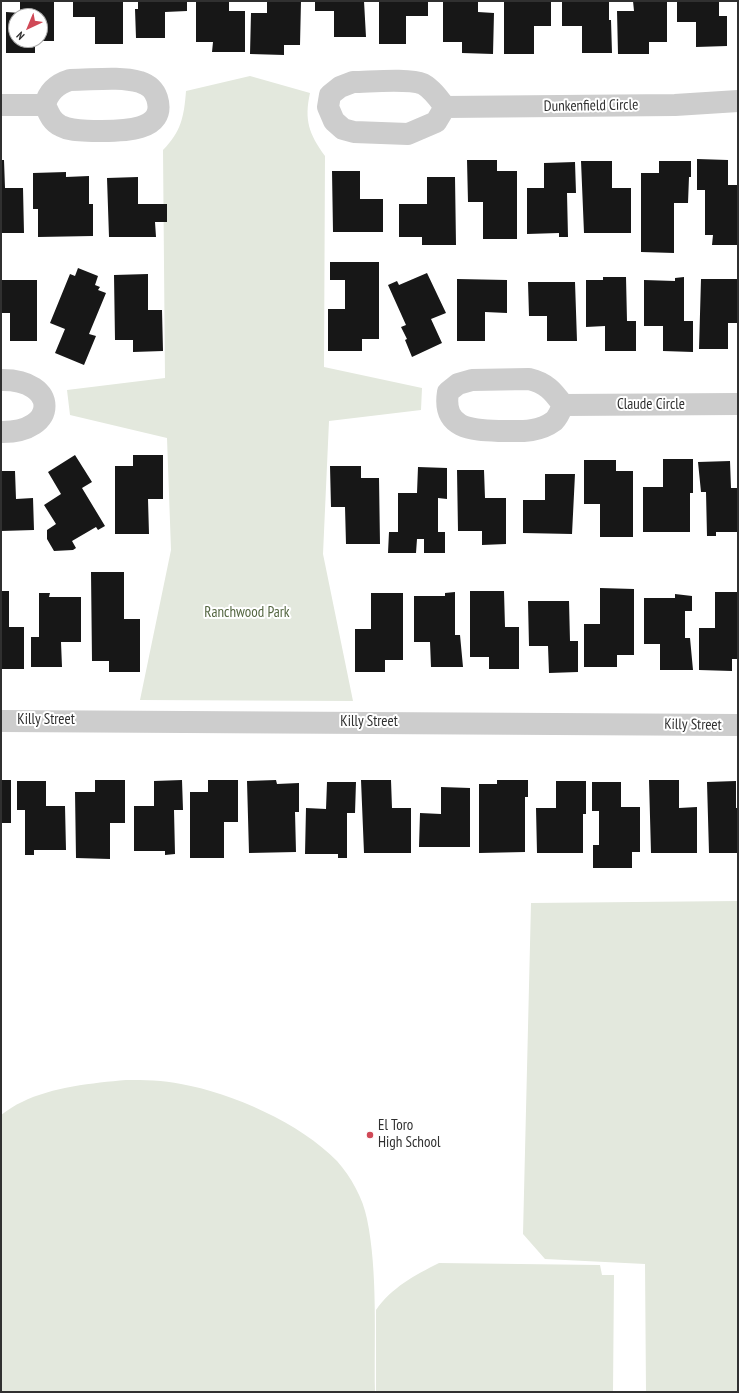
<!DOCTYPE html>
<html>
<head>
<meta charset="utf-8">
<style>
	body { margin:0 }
	#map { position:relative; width:739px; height:1393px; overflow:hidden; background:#fff; font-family:"PT Sans Narrow",sans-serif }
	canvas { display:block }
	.frame { position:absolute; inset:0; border:2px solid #303030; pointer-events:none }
	.north { position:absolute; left:8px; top:8px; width:40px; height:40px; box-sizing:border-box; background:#fff; border:1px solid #acacac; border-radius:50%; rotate:224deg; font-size:11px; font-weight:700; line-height:16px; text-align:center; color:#303030 }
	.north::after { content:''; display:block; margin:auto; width:14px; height:18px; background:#d04957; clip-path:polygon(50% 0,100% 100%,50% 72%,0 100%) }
</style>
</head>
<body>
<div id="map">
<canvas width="739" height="1393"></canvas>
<div class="frame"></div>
<div class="north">N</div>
</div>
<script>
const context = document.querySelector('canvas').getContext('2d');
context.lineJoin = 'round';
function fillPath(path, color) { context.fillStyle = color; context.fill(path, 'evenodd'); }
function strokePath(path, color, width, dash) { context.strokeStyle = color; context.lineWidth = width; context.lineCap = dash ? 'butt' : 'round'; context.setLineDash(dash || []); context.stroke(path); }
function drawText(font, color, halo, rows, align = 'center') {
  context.font = font + ' "PT Sans Narrow",sans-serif'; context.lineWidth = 4; context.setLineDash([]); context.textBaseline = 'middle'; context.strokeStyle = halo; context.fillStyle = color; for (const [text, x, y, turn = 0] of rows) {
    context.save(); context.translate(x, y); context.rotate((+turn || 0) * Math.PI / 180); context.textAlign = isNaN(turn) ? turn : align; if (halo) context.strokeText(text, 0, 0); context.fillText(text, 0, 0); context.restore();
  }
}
const green = new Path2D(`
	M250,76L310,93C304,120 309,134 325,156L324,367L422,388L421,410L329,421L323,554L353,701L140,700L171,550L167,438L70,415L67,390L165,378L163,150C181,132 184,117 186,91Z
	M738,901V1392H646L645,1264L545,1259L523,1234L531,903Z
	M126,1080C144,1080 163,1080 181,1084C232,1093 300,1123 337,1161C351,1177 363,1198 367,1219C378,1272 374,1338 375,1392H1V1115C8,1110 15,1105 22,1102C52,1087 93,1083 126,1080Z
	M439,1263L600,1265L602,1275H614L613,1392H376V1310C391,1288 415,1275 439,1263Z`);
const building = new Path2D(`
	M20,1H54V41H40V16H16V40H35V53H6V12L20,13Z
	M73,1H123V44H95V17H73Z
	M138,1H187V11L165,12V38H136L135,9H138Z
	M196,1H229V11H245V52H212L213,42H196Z
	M267,1H301L300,45H284V55L250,54L251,13H267Z
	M315,1H364L366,37H334V11H315Z
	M379,1H428V16H406V44H379Z
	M443,1H478V12L494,13L493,54L462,53V42H443Z
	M504,1H551V26H534V54H504Z
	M562,1H609V20H611L612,53H582V26H562Z
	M633,1H667V42H649V54H618L617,11H634Z
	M677,1H719V16H727V46L696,47V22H677Z
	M697,159L728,160V185H738V245H712L713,235H705V190H697Z
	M1,160H4L5,188H23L24,233H1Z
	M467,160H497V171H517V239H483V202H468Z
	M581,161H612V188H631V233H584Z
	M659,161H691V177H689L688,203H674V253L641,252V173H659Z
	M575,162L576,193H567L568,237H559V233L527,234V188H544V163Z
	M332,171H360V199H383V232H333Z
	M66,172V177L89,176V204H93V236L38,237V209H33V173Z
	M138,177V204H167V222H155L156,237H109L107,178Z
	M427,177H455L456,245H422V237H399V204H427Z
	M330,262H379V339H362V351H328V309H345V280H330Z
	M78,268L98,276L95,285L100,287L98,290L106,293L89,334L96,336L84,365L55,353L65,329L50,323L70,274L75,276Z
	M427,273L446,313L431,319L442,343L412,357L405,340L407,339L401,327L406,325L388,285L397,281L399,285Z
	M148,274V310H162L163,351L133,352V340H115L114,275Z
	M603,277H626L627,321H636V351H605V326L586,327V280H603Z
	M684,277V321H693V352L663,351V326H644V280L675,281V278Z
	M457,279L507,280V313L485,312V341H457Z
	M701,279H738V323H728V349H699Z
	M1,280H37V341H10V313H1Z
	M528,282H575L577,341H547V316H529Z
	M75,455L92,482L82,488L105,526L98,530L96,527L72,541L76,548L73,550L54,551L47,539V530L56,524L44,505L61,494L48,472Z
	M133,455H163V499H148L149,534H115V466H133Z
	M663,459H693V493H690V532H643V487H663Z
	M584,460H616V471H633V537H600V504H584Z
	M730,461L731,488H738V532H716V536H707L706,492H701L698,462Z
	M330,466H361V478H379L380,544H346L345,507H331Z
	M418,467L447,468V499L438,498V532H445V553H424V539H417L416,553H388L389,532H398V493H417Z
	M457,470H484L485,498H506V544L482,545V531H458Z
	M1,471H15L16,499L33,498L34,530L1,531Z
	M545,474H575L572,534L523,533V500H545Z
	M91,572H124V619H140V672H109V661H92Z
	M600,588L634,589V655H617V667H584V624H600Z
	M1,591H9V627H24V669H1Z
	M470,591H504L505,627H519V669H489V657H470Z
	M455,592V635H460L463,667H431L430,642H414V596H445V593Z
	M715,592H738V659H732V671L699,670V628H715Z
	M39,593H50L49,597H81V642H61L62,667H31V637H39Z
	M371,593H403V660H385V672H355V629H371Z
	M675,594L692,596V611H685V638H690L693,670H660V644H644V598H675Z
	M528,601H569L570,641H578V672L549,673L548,646H529Z
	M1,780H11V823H1Z
	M95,780H125V823H110V859L76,858L75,792H95Z
	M182,780L183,810H174L175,854L165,855V851H134V806H154V781Z
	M208,780H238V822H224V858H190V792H208Z
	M276,780L277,784L299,783V812H295L296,852L249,853L247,781Z
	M361,780H391L392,808H411V853H364Z
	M497,780H528V797H525V852L479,853V784H497Z
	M649,780H679V808L697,807V853H651Z
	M17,781H46V806H65L66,850H34V855H25V810H17Z
	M556,781H586V814H583V853H537L536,808H556Z
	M736,781V808H738V853H709L707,782Z
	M327,782H356L355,813H347V858H338V854H305L306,808L326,809Z
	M592,782H621V807H640V852H632V868H593V845H599V811H592Z
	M441,787L470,788V847H419L420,813L441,814Z`);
const minor = new Path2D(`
	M70,80C93,80 119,76 140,82C149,85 154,89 157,98C168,133 117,131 97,131C85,130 72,132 61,126C52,122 49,114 45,105C48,92 57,84 70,80Z
	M353,82C369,82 409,78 423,84C432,89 439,99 445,107L436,122L408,134L354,132L343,129L334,121L328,107L330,95L340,87Z
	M1,105H45
	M445,107L675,105L738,101
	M529,379C546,383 553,391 563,405C561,410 558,417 554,421C538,433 519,431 501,431C473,430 442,430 448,392L458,384L472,380Z
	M1,380C59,379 59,433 1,432
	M563,405L738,404
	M1,721L738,725`);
const markers = [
	[370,1135,4,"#d04957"]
];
const streetNames = [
	["Dunkenfield Circle",591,106,-1],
	["Claude Circle",651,405],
	["Killy Street",46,720],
	["Killy Street",369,722],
	["Killy Street",693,725,1]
];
const parkNames = [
	["Ranchwood Park",247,613]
];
const poiNames = [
	["El Toro",378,1126],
	["High School",378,1143]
];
fillPath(green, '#e3e8dd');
fillPath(building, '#171717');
strokePath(minor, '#cdcdcd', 22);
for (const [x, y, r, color] of markers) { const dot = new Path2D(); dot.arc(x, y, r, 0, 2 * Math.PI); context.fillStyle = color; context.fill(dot); strokePath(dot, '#fff', 1.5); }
drawText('15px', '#303030', '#fff', streetNames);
drawText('15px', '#556742', '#fff', parkNames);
drawText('15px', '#303030', '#fff', poiNames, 'left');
</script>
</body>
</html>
